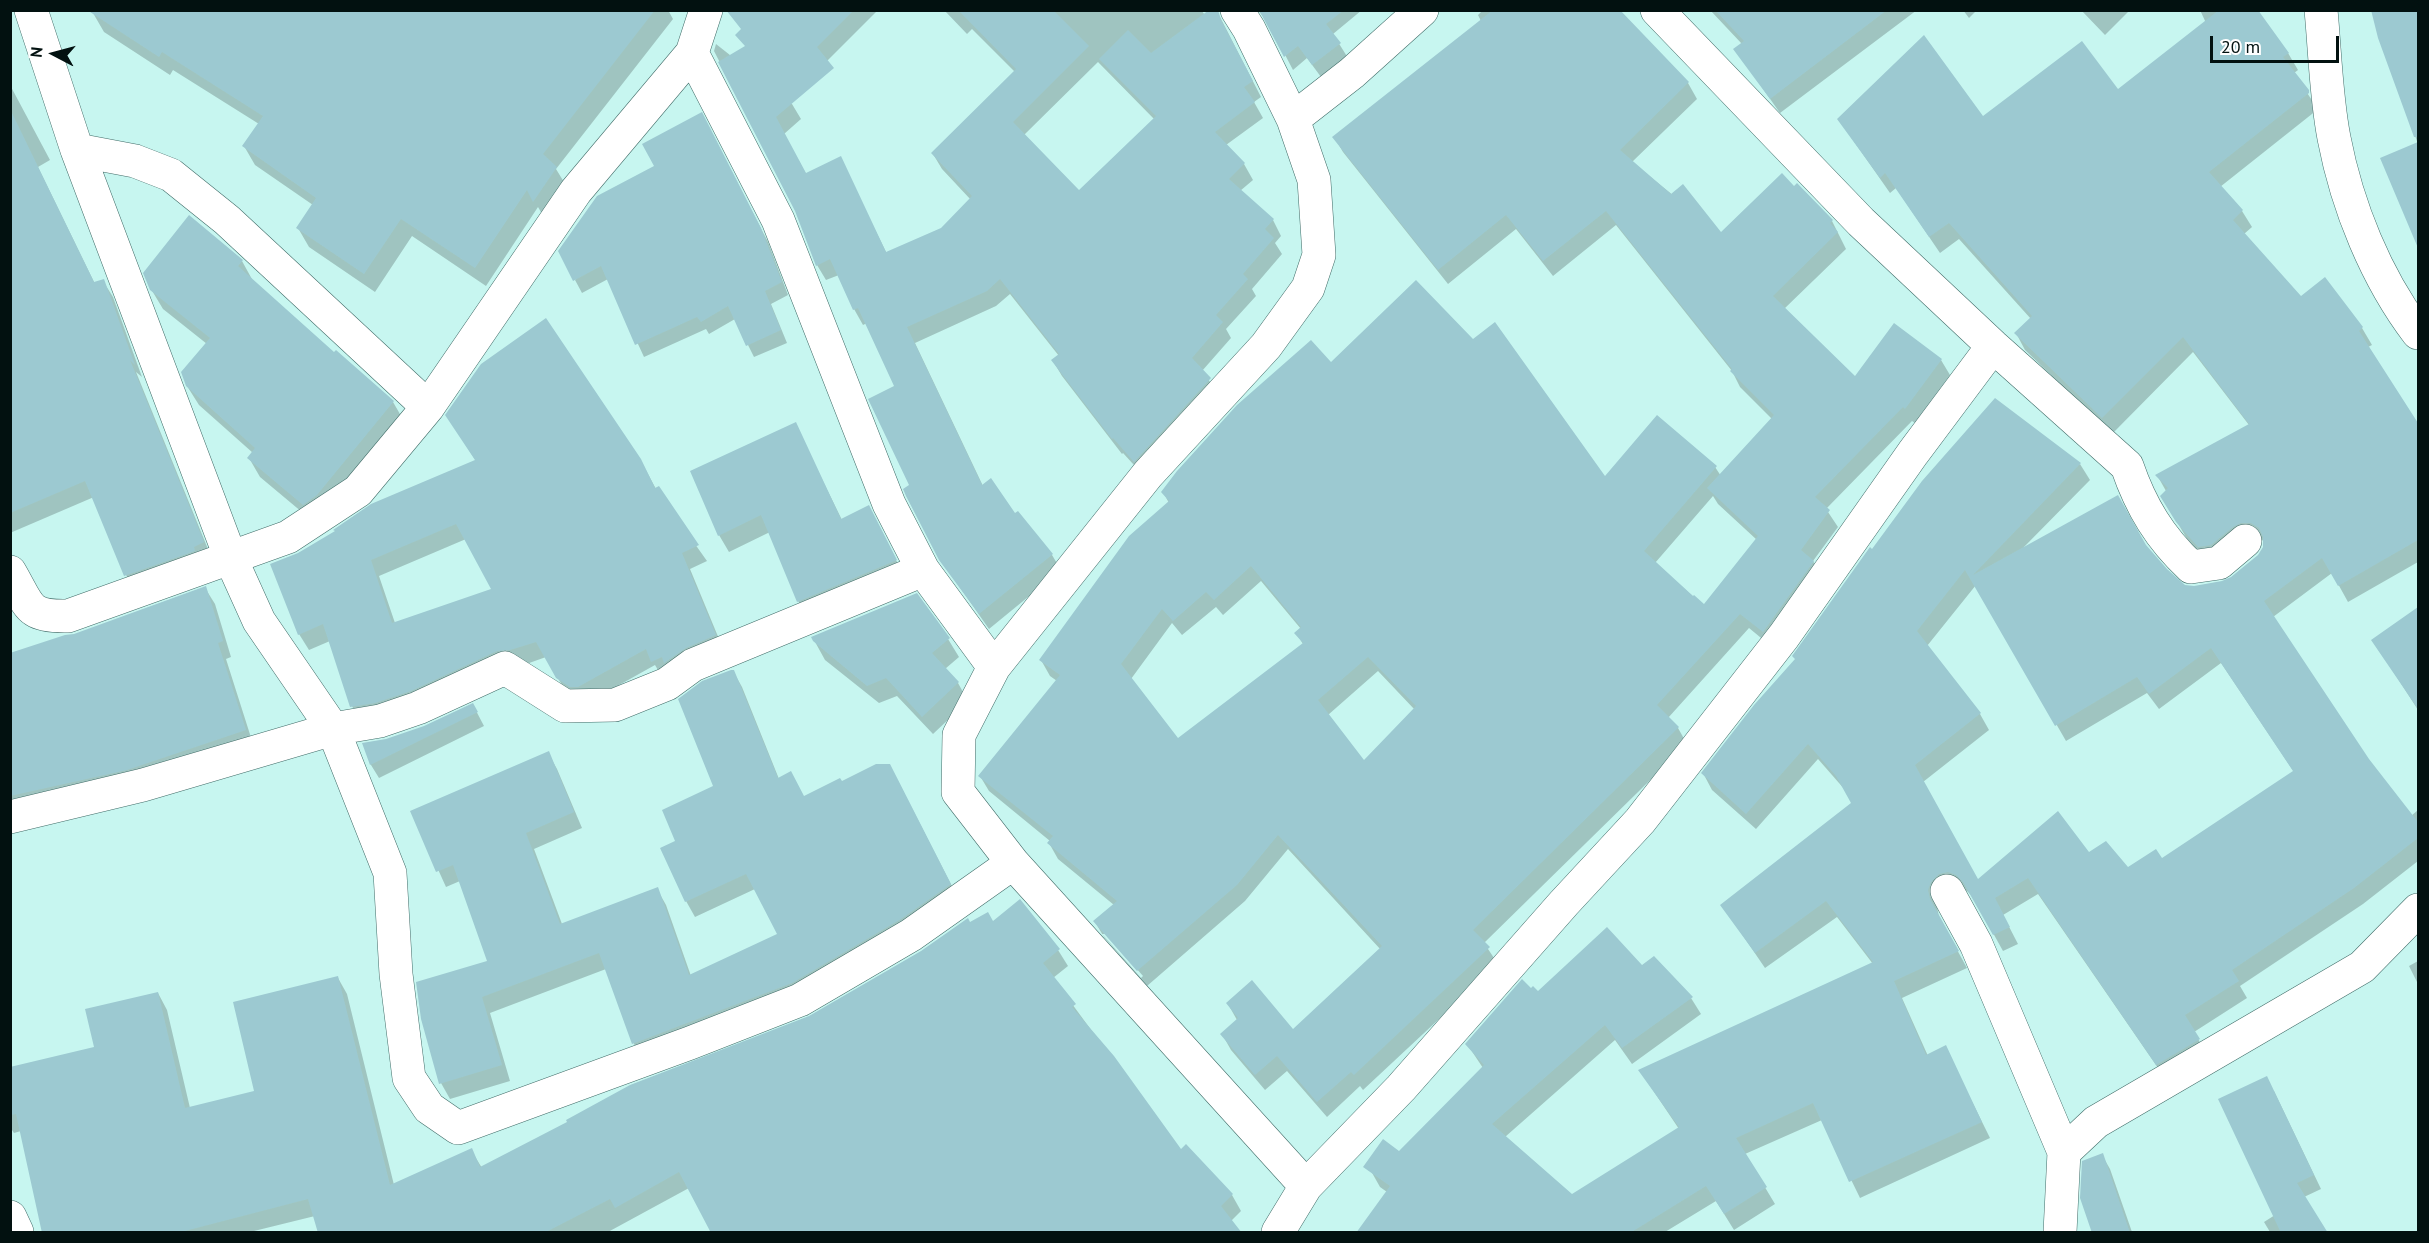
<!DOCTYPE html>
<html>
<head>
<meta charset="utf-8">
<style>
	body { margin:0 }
	#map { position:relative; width:2429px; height:1243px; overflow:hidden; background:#c7f6f0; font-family:"PT Sans",sans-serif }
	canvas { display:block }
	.frame { position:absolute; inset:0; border:12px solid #021110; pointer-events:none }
	.north { position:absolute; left:24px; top:24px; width:60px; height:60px; -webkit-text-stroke:4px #fff; paint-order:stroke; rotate:276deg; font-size:16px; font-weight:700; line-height:24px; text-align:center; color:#021110 }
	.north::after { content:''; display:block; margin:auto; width:21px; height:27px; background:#021110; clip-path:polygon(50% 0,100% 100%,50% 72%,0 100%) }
	.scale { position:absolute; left:2210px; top:36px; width:129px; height:27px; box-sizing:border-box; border:3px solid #021110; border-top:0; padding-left:8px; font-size:18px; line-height:21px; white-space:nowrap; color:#021110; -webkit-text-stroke:4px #fff; paint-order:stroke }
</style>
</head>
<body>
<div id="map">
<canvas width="2429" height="1243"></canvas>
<div class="frame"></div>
<div class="north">N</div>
<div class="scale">20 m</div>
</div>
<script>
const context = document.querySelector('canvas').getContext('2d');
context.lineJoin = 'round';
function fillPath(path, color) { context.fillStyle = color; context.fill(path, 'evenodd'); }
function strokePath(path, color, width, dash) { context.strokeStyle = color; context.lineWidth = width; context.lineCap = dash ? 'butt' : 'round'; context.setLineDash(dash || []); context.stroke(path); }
const shadow = new Path2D(`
	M95,10H668L673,19L556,169L567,187L545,219L538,207L486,286L412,236L375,292L309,247L298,228L313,205L255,165L244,146L259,124L173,70L170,75L104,32L93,13Z
	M752,10H878L813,75Z
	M944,10H1201L1209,20L1218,13L1261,97L1254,102L1263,118L1226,145L1244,164L1253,180L1240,191L1273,220L1281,236L1275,243L1282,254L1252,289L1256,296L1226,329L1231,338L1202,371L1219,394L1144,476L1123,453L1122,454L1062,376L1053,361L1059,356L1010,294L996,306L915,343L983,486L1015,515L1052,555L1061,570L989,629L940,559L896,387L867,323L863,325L854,309L839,275L826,280L817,265L796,211L714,51L716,44L792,104L801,119L784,134L806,174L840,158L887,254L942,229L971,200L942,169L933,154L1015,72L972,29L967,34ZM1098,62L1155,120L1079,192L1024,135Z
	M1258,10H1362L1333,34L1348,58L1321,77L1307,58L1293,70L1269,24Z
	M1483,10H1618L1688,83L1697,99L1632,162L1721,234L1832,221L1846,249L1784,309L1855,379L1941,360L1950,375L1915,423L1912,421L1826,509L1838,527L1813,561L1822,577L1772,647L1749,628L1668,718L1678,728L1687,744L1484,943L1498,964L1363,1090L1360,1086L1327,1117L1287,1071L1265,1090L1231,1050L1222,1034L1237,1020L1228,1004L1293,1031L1381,950L1288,849L1245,901L1147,986L1104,937L1095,922L1114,905L1058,859L1049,843L1050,841L989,791L980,776L1057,681L1050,676L1041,660L1169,503L1163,492L1331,364L1605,478L1715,467L1721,476L1772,419L1740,387L1732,371L1616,225L1553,276L1516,229L1448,284L1343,152L1334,137L1481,21L1478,15ZM1713,496L1718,504L1757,540L1704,606L1655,563ZM1261,581L1301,629L1296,633L1303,644L1178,740L1131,679L1172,623L1182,635L1216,607L1223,615ZM1378,671L1415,710L1364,762L1328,715ZM1102,934H1106L1143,976L1141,978Z
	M1710,10H1917L1780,113L1735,49L1742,44Z
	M1963,10H1977L1969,18Z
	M2081,10H2130L2105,35Z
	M2200,10H2256L2288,53L2298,70L2294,73L2317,108V110L2220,187L2242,211L2252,227L2244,234L2301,298L2325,280L2362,328L2372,345L2368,347L2418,425V562L2348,602L2332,573L2273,617L2368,760L2411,816L2418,810V861L2363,904L2240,986L2247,998L2194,1032L2208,1056L2167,1081L2038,894L2003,915L2018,944L2003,951L1973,897L1967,891L1958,888L1940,898L1937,907L1939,917L1967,968L1902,998L1928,1056L1945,1047L1990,1138L1860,1198L1822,1120L1745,1154L1775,1204L1734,1230L1716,1201L1665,1232H1358L1387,1192L1380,1187L1371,1171L1400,1153L1483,1068L1467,1044L1538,994L1642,967L1654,958L1691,998L1701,1014L1632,1064L1615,1040L1505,1137L1572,1195L1679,1129L1640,1071L1873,964L1837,917L1765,968L1722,905L1853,804L1846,791L1818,759L1756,829L1712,790L1703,773L1796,660L1872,551L2080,464L2090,480L2024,547L2146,546L2166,570L2184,586L2194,587L2222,583L2231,579L2258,556L2264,548L2265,541L2252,538L2208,563L2187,539L2172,513L2166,491L2157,475L2249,425L2193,352L2112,434L2025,350L2016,333L2031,319L1959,239L1940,253L1896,188L1890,193L1839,120L1982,118L2117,91L2206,23ZM1976,585L2066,741L2147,693L2159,709L2221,663L2294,772L2162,860L2127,869L2089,854L1978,881L1923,782L1989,730L1980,714L1927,646Z
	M2373,10H2418V241L2412,230L2418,144L2380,38Z
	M10,85L50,160L38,167L95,284L103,281L113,297L142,377L136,372L212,559L135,591L126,575L94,497L10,533Z
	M708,127L768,242L788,295L771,304L787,343L754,357L735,319L709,334L706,329L644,357L608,279L582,293L575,280L656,166Z
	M242,261L253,281L334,354L393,402L404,421L315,523L260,477L249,458L253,453L199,405L187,386L207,344L163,309L151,289Z
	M447,416L640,459L656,489L707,561L690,569L724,651L662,677L655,665L587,703L567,694L546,657L361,723L352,706L330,641L309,650L299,634V554L476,461ZM466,539L493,590L395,623L379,576Z
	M795,424L842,520L878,524L905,578L808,618L798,601L770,532L729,552L719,535Z
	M205,588L215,604L231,657L226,659L254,747L10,813V655L75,635Z
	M2418,609V710L2373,640Z
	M948,639L959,657L945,669L958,683L968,701L933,734L897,696L879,703L825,660L814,640Z
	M733,671L742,687L779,779L805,798L841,783L898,781L959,900L910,935L643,1059L634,1044L606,969L490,1013L510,1081L450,1099L441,1083L489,962L460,881L446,887L412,812L548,753L557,769L582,828L534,849L562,924L657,889L666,905L691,976L779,934L755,889L695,917L686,901L677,842L715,787Z
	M473,705L484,726L379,778L371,765L364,744L386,740L425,727Z
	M993,923L1058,950L1068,966L1053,978L1180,1151L1232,1195L1241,1211L1231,1221L689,1188L608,1232H320L315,1216L250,1232H43L21,1131L14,1133L10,1127V1069L96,1049L158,993L167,1010L190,1108L256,1092L338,978L347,994L394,1185L471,1150L482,1168L810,1018L970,924Z
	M2418,961V984L2409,966Z
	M2274,1091L2321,1189L2304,1197L2326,1232H2270L2264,1222L2275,1215Z
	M2102,1155L2110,1169L2132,1232H2094Z`);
const building = new Path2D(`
	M87,10H655L543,154L557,167L533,202L527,190L475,268L401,219L364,274L296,228L316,198L242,146L263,116L162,52L159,57Z
	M726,10H854L817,47L834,68L776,117L806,173L841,156L886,252L941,228L972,196L931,153L1016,69L958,10H1053L1089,46L1013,122L1079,190L1156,116L1099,59L1128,30L1151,53L1209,10H1218L1221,20L1253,81L1244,87L1255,102L1215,132L1245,163L1229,179L1274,219L1265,229L1274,238L1243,274L1248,279L1216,315L1223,322L1192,358L1211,378L1134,462L1113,438L1112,439L1051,360L1059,354L1000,279L987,291L907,327L982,485L991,478L1015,513L1018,511L1053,554L979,614L939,560L906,496L903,489L909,485L868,399L894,386L858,308L853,310L830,259L816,266L795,211L718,62L745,46L735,35L741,29Z
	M1259,10H1344L1326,24L1341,43L1312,65L1298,46L1284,57Z
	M1493,10H1620L1689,82L1620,150L1671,194L1683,184L1721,232L1782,173L1794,186L1797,183L1833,220L1830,223L1838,232L1773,296L1855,376L1894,323L1942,359L1905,409L1903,407L1815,497L1830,510L1801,550L1814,561L1763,632L1740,614L1657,705L1679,727L1473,930L1490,947L1354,1075L1351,1072L1317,1102L1277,1056L1255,1075L1220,1034L1238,1018L1226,1003L1252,980L1293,1029L1382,946L1278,835L1237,885L1137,971L1093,921L1117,901L1047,843L1053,836L978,776L1060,675L1039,660L1129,536L1169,501L1161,492L1177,471L1237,405L1311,340L1331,362L1416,280L1473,339L1495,322L1605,476L1657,415L1717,466L1644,551L1693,596L1694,595L1704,604L1758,536L1707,488L1774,415L1730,371L1732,369L1606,211L1543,261L1506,215L1438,270L1332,137ZM1251,566L1301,627L1294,633L1303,643L1178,738L1121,664L1162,609L1173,621L1206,592L1214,600ZM1368,657L1416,706L1364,760L1318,700Z
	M1715,10H1887L1770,99L1733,49L1744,41Z
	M2219,10H2258L2289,53L2283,57L2309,90V93L2209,172L2243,210L2233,220L2301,296L2325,277L2363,327L2359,331L2418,423V540L2338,586L2322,558L2264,601L2369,759L2418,822V838L2354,888L2232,970L2239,981L2185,1015L2200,1039L2156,1065L2028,878L1995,898L2010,927L1993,935L1963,882L1956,875L1948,872L1939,874L1931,882L1928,890L1930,899L1959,951L1894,981L1926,1055L1946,1045L1982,1122L1849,1182L1813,1103L1736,1138L1767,1187L1724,1214L1706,1186L1630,1233H1356L1390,1186L1363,1167L1383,1139L1399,1151L1484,1065L1465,1044L1522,979L1531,988L1533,986L1538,991L1607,927L1642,965L1654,956L1693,997L1622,1048L1605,1025L1492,1124L1572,1194L1679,1127L1638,1070L1873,962L1826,901L1755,953L1720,905L1851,803L1836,776L1808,744L1746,814L1701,773L1754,705L1795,659L1792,656L1870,547L1872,549L1922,481L1995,398L2081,463L1973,575L2118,495L2146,545L2167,569L2185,585L2194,586L2222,581L2231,577L2258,555L2263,547V537L2259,528L2251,523H2241L2233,527L2211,545L2198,547L2176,522L2160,496L2168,488L2155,475L2249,424L2183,337L2102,418L2014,333L2032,316L1949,223L1929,237L1885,173L1880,178L1837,119L1924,35L1983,116L2082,41L2118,89ZM1965,570L2055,726L2137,677L2149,694L2211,648L2293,771L2162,858L2156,849L2128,867L2106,841L2089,852L2058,811L1978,879L1915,765L1981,713L1917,631Z
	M2371,10H2418V137H2414L2378,38Z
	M10,109L94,282L104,279L135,365L130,360L204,542L194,547L195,551L124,576L85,481L10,513Z
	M702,112L761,228L782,282L765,291L781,330L746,346L728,306L701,322L697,317L635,345L601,266L573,281L558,251L597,196L654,166L642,144Z
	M2418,142V248L2380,158Z
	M189,215L243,260L238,266L334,352L336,350L394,401L317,495L303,505L247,458L255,448L186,386L181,372L210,338L150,290L143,273Z
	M546,318L641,459L655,488L659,486L699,545L682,553L716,635L686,648L664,663L662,657L651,662L646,649L578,687H570L556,678L536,642L510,650L497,651L411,691L375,703L350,707L323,624L298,635L270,564L298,553L335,531L333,530L371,504L475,460L445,415L481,364ZM456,524L491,589L392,623L371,560Z
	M796,422L841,519L869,505L897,560L797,602L761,515L718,536L690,471Z
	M206,586L223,641L218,643L246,730L127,770L10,796V653L65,635L74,634Z
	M917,593L950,638L932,653L959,682L922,717L886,678L867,686L813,641L811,637Z
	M2418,607V709L2371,640Z
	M731,670H734L778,778L791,771L804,796L840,778L842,781L876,764H890L951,884L901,919L792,983L632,1044L599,953L482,997L502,1065L439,1084L421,1019L416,982L487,961L453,865L436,872L410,811L549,751L574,812L526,833L560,924L658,887L689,975L777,934L746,874L685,902L660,848L675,841L662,810L713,786L678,699L702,681Z
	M473,703L478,712L370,765L362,743L386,739L424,726Z
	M1020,899L1060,949L1043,963L1076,1004L1072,1007L1114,1056L1181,1149L1186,1144L1233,1194L1221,1206L1242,1233H711L679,1172L615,1208L610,1199L544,1233H318L308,1199L177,1233H42L16,1114L10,1115V1067L94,1047L85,1009L158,992L185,1108L254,1091L233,1002L338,976L390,1185L472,1148L480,1167L567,1122L566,1120L630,1085L809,1016L921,951L968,918L970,922L988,912L993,921Z
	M2267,1076L2314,1175L2297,1183L2328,1233H2281L2218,1099Z
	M2103,1153L2130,1233H2092L2080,1198L2082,1161Z`);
const street = new Path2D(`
	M31,10L77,150L231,559L259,621L333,729L390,873L396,974L409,1078L429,1108L458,1128L690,1043L800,1000L911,935L1013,863
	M1237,10L1249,29L1293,119L1314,180L1319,255L1308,288L1266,346L1148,474L994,667L959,735L958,792L1013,863L1306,1186
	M1657,10L1861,222L1993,346L2127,466C2141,507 2160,538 2191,567L2219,563L2245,541
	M2321,10C2325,52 2326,97 2334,138C2347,206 2376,278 2418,333
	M692,53L778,220L889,504L923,570L994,667
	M1293,119L1352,73L1422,10
	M77,150L135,161L171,175L227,220L428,407
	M10,572C30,606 26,617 68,616L288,537L358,491L428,407L576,191L692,53L706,10
	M10,817L143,785L333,729L380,721L418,708L505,668L565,706L615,705L667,684L693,665L923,570
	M1947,891L1976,944L2064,1152L2060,1232
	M2064,1152L2096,1122L2362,967L2418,910
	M10,1217L17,1232
	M1278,1232L1306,1186L1401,1088L1564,903L1640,821L1784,636L1913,453L1993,346`);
fillPath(shadow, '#0003');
fillPath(building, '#9cc9d1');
strokePath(street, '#416c68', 34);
strokePath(street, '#fff', 33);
</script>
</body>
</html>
